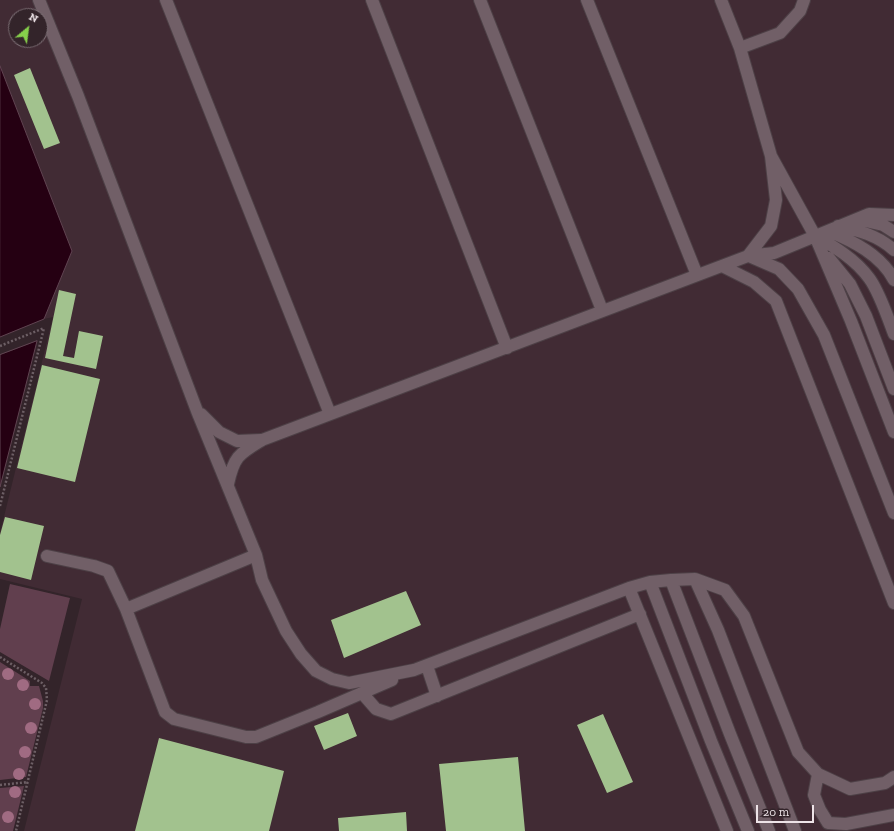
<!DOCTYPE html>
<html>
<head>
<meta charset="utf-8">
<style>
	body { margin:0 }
	#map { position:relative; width:894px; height:831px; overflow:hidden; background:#33242a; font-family:"Zilla Slab",serif }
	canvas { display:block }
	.north { position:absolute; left:8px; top:8px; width:40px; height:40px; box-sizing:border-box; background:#33242a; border:1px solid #7d7076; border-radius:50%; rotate:29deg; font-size:11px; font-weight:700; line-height:16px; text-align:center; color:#ede3e7 }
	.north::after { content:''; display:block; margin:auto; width:14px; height:18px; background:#86cf4b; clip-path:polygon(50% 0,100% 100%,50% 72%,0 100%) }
	.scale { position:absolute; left:756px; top:805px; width:58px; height:18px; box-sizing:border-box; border:2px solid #ede3e7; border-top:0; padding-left:5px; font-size:12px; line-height:14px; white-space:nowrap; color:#ede3e7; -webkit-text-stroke:3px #33242a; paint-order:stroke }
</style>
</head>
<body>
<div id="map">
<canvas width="894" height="831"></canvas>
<div class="north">N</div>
<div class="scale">20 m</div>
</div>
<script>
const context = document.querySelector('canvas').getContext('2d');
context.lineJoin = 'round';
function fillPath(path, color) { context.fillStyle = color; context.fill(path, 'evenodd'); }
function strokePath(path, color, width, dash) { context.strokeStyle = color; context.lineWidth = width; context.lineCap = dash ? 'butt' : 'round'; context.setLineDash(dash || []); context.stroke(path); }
const built = new Path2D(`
	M0,0H894V831H24L82,599L0,579V533L53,317L44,319L72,251L0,66ZM16,16H40V40H16Z`);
const green = new Path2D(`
	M10,584L70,598L49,681L0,652V629Z
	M0,662L30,681V686H39L43,701V708L26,777L0,780Z
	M24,786L13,831H0V788Z`);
const water = new Path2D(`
	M0,66L72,251L44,319L0,337Z
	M37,341L0,487V355Z`);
const building = new Path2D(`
	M30,68L60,143L44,149L14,75Z
	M59,290L76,294L63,356L74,358L79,331L103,336L96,369L45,358Z
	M42,365L100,379L75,482L17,468Z
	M5,517L44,526L31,580L0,572V535Z
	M406,591L421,625L344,658L331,620Z
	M348,713L357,736L324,750L314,726Z
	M603,714L633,782L607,793L577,725Z
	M159,738L284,771L269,831H135Z
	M518,757L525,831H446L439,764Z
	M406,812L407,831H339L338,818Z`);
const path = new Path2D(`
	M0,346L44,328
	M0,506L44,328
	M0,657L42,683L46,688L47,700L16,831
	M0,785L28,782`);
const minor = new Path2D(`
	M39,0L78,96L197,411L256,555L262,580L286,631L301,654L316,671L332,679L349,683L414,670L629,588L650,582L671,580L695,579L725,590L744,616L798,752L818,774L850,789L885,783L894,777
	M166,0L330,414
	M372,0L507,348
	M480,0L602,310
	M587,0L697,275
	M721,0L740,48L771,156L776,200L771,226L748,256
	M740,48L780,33L800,11L804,0
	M771,156L815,236L851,321L894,432
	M857,219L883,225L894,232
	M838,226C860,231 877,235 894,250
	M828,231C853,241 881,255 894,280
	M815,236C835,247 855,259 869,278C879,291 888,318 894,334
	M749,256L779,269L798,289L824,335L894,513
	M829,258L850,284L866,316L894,389
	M722,266L754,282L776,301L894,603
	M201,414L219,432L237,441L261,440
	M228,484C234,456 239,454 262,440L748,256L774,253L869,214L894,215
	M47,556L94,566L108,571L126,609L165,712L174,719L246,737H256L318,712L392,680
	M695,579L718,630L795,831
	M671,580L730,734L769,831
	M650,582L711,741L748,831
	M629,588L727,831
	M126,609L256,555
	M427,666L437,696
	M362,693L376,709L391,714L640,614
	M818,774L814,795L820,810L828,823L846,824L894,815`);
const trees = [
	[8,674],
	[23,685],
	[35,704],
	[31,728],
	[25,752],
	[19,774],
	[15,792],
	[8,817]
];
fillPath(built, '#412b34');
fillPath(green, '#613f4e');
fillPath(water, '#250012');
strokePath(water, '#614452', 1);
fillPath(building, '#a2c28e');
strokePath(minor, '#4d4046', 14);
strokePath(path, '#6d5f65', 2.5, [2, 2]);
strokePath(minor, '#715f67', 12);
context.fillStyle = '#a06b82';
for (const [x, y] of trees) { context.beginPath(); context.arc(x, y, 6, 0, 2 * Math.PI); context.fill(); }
</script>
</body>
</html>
